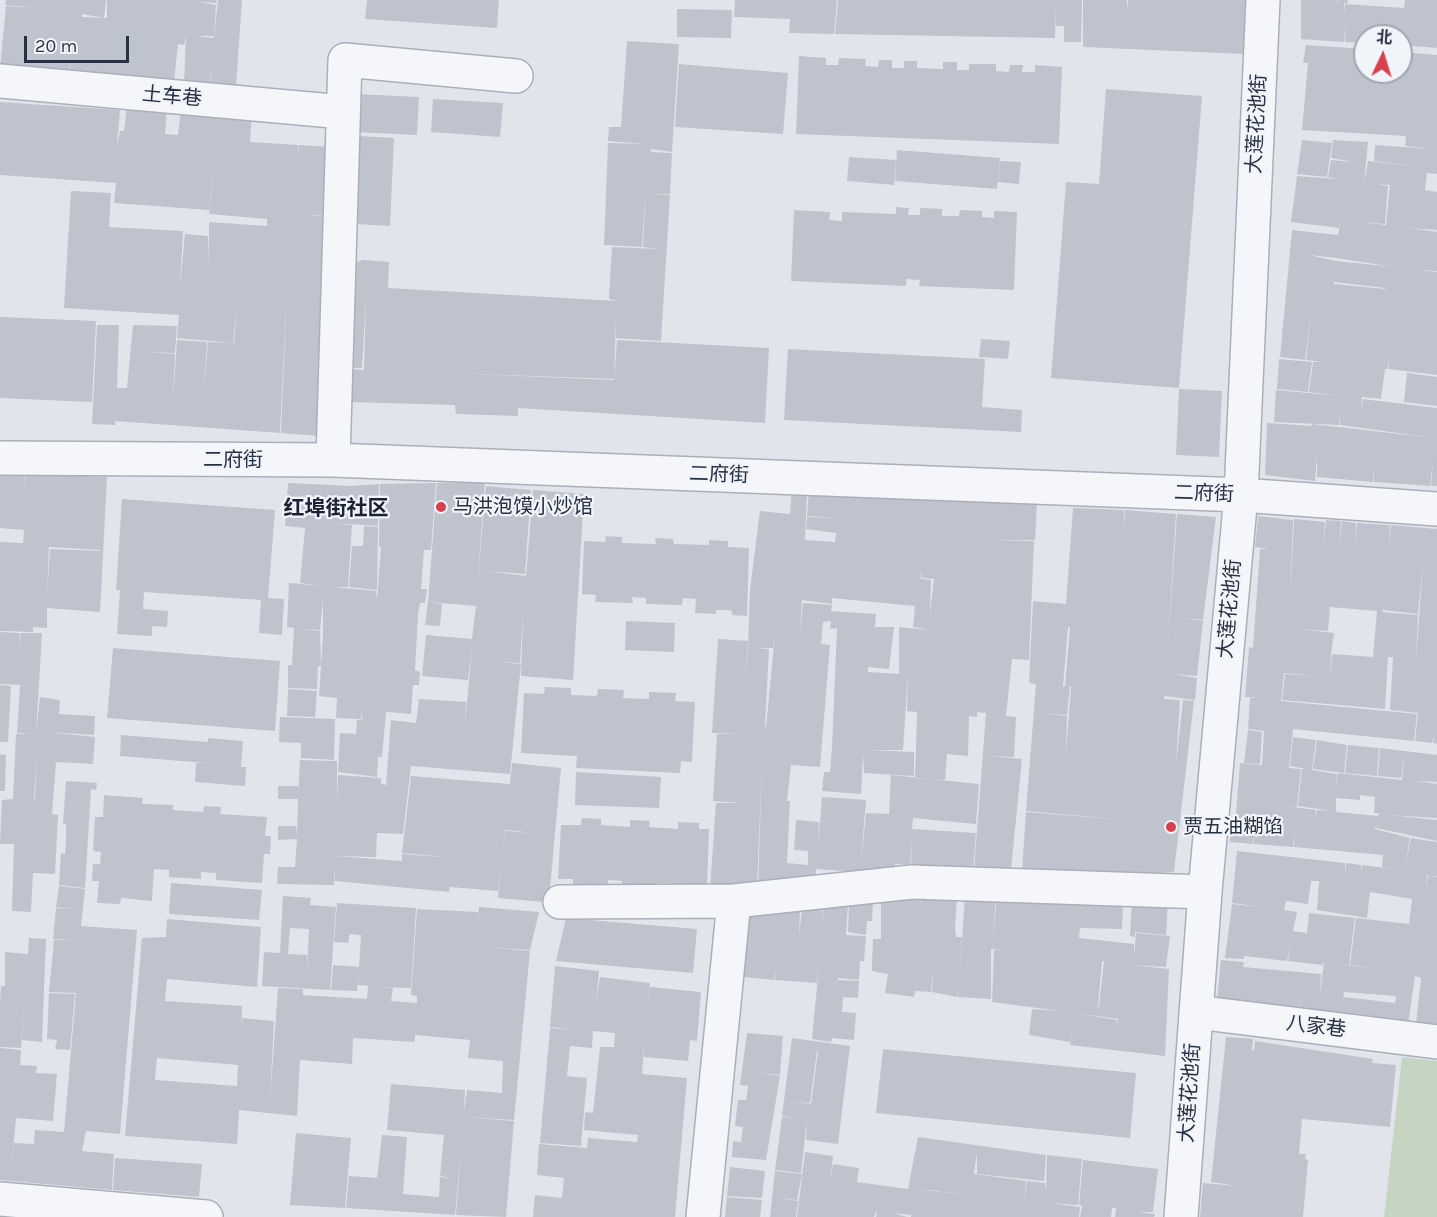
<!DOCTYPE html>
<html>
<head>
<meta charset="utf-8">
<style>
	body { margin:0 }
	#map { position:relative; width:1437px; height:1217px; overflow:hidden; background:#e1e5eb; font-family:Karla,"Noto Sans SC",sans-serif }
	canvas { display:block }
	.north { position:absolute; left:1353px; top:24px; width:60px; height:60px; box-sizing:border-box; background:#f1f4f8; border:2px solid #a1a6b0; border-radius:50%; rotate:4deg; font-size:16px; font-weight:700; line-height:24px; text-align:center; color:#283144 }
	.north::after { content:''; display:block; margin:auto; width:21px; height:27px; background:#d7404c; clip-path:polygon(50% 0,100% 100%,50% 72%,0 100%) }
	.scale { position:absolute; left:24px; top:36px; width:105px; height:27px; box-sizing:border-box; border:3px solid #283144; border-top:0; padding-left:8px; font-size:18px; line-height:21px; white-space:nowrap; color:#283144; -webkit-text-stroke:4px #f1f4f8; paint-order:stroke }
</style>
</head>
<body>
<div id="map">
<canvas width="1437" height="1217"></canvas>
<div class="north">北</div>
<div class="scale">20 m</div>
</div>
<script>
const context = document.querySelector('canvas').getContext('2d');
context.lineJoin = 'round';
function fillPath(path, color) { context.fillStyle = color; context.fill(path, 'evenodd'); }
function strokePath(path, color, width, dash) { context.strokeStyle = color; context.lineWidth = width; context.lineCap = dash ? 'butt' : 'round'; context.setLineDash(dash || []); context.stroke(path); }
function drawText(font, color, halo, rows, align = 'center') {
  context.font = font + ' Karla,"Noto Sans SC",sans-serif'; context.lineWidth = 4.5; context.setLineDash([]); context.textBaseline = 'middle'; context.strokeStyle = halo; context.fillStyle = color; for (const [text, x, y, turn = 0] of rows) {
    context.save(); context.translate(x, y); context.rotate((+turn || 0) * Math.PI / 180); context.textAlign = isNaN(turn) ? turn : align; if (halo) context.strokeText(text, 0, 0); context.fillText(text, 0, 0); context.restore();
  }
}
const green = new Path2D(`
	M1402,1057L1437,1061V1217H1384Z`);
const building = new Path2D(`
	M6,0H106L104,18L82,14V17L107,18V0H217L216,3L198,2L216,5L214,36H195L214,38L218,0H242L236,86L211,84V71L210,84L184,82L186,36L184,45L178,44L174,82L70,74V59L69,74L0,68L6,6L34,8L5,5Z
	M367,0H499L497,28L365,19Z
	M735,0H837L834,34L789,33L790,19L734,17Z
	M838,0H1082L1081,42H1064V26H1056V7L1055,38L835,34Z
	M1083,0H1127V10L1128,0H1245L1244,54L1083,47Z
	M1301,0H1337L1338,3V0H1348L1347,4L1344,3V13L1345,4L1404,8L1405,0H1437V48L1401,45V36H1379V25L1378,36H1365V43L1345,42L1346,23L1344,42L1301,39Z
	M677,9L732,10L731,38L677,37Z
	M627,41L679,44L672,152L651,149V152L672,153L670,194H652L670,195L661,341L616,338V319L614,379L449,373L614,380L617,340L769,348L765,423L518,408V416L456,414L455,405L349,402L350,369L364,370L366,299L362,368H349L354,263L363,260L389,262L388,288L617,301L609,299L612,247L658,249L643,247L646,186L642,247L604,245L608,143L646,144L608,141L609,127H621Z
	M1306,45L1365,49V72H1401V52L1437,55V174L1427,173L1425,190L1437,192V230L1409,228L1437,232V271L1421,270L1437,272V375L1389,369V359L1388,369H1385L1381,399L1362,397L1361,409L1363,399L1437,408V486H1431L1433,459L1430,486L1374,482V471L1373,482L1317,477V456L1315,481L1265,475L1267,423L1312,426V424L1434,438L1340,425V415L1339,425L1274,422L1276,390L1341,396L1309,392L1313,362H1323L1306,360L1311,313L1305,360L1280,357L1292,230L1338,235L1341,220L1339,228L1291,222L1297,176L1337,179L1328,177L1331,160L1354,162L1331,158L1333,140L1368,142L1364,184L1368,161L1428,168L1374,161L1375,145L1433,149L1405,146L1406,136L1302,130L1308,63H1303ZM1378,184L1390,185L1386,225L1359,222L1385,224L1388,186ZM1309,255L1336,258L1394,267L1336,261ZM1334,282L1385,288V289L1334,284Z
	M799,56L826,58V65H838L839,58L866,59L865,66L878,67L879,60H892V68H904V61H917V68L943,69V62H957V70H969V64H996V71L1009,72L1010,65H1023L1022,72H1035V65L1062,67L1059,144L796,134Z
	M679,64L788,73L783,134L675,127Z
	M1106,89L1202,96L1179,388L1051,378L1066,182L1099,184Z
	M356,94L419,97L417,135L355,132Z
	M433,99L503,103L500,137L431,132Z
	M0,102L120,110L117,147L120,131H124L127,105L167,108L165,134L178,135L181,109L252,114L250,142L298,145V155L299,145L330,147L329,216L307,215L329,217L319,436L281,433L287,287L280,433L115,421V425L92,424L97,325H119L117,388H127L133,325L177,326L175,353L147,352L175,354L173,401L177,340L207,342L204,390L208,342L234,343L237,306L233,343L177,338L179,315L64,308L71,191L111,193L109,227L183,231L180,285L185,234L208,236L209,264V222L267,226V219L209,214L214,161L209,210L114,203L116,183L0,175Z
	M359,136L394,138L390,226L356,224Z
	M1302,140L1332,143L1327,177L1297,174Z
	M897,150L1000,158L997,189L895,181Z
	M849,157L896,160L894,185L847,181Z
	M1000,161L1021,162L1019,184L998,182Z
	M896,207L909,208L908,215H920V208L942,209V216H959L960,210L982,211V217L994,218V211L1017,212L1014,290L919,286L920,280L906,279V286L791,281L794,210L830,212L829,220L842,221V212L896,214Z
	M0,317L96,321L92,402L0,398Z
	M981,339L1010,341L1008,359L979,357Z
	M788,349L985,359L982,407L1022,410L1021,432L784,420Z
	M1279,359L1312,362L1308,392L1277,389Z
	M1407,373L1437,377V406L1404,402Z
	M1179,389L1222,391L1219,457L1176,455Z
	M0,474H25L26,489V475H52L49,541L52,474L107,477L100,612L47,608V628L33,627V632L0,631V576L9,577L0,576V542L23,543L24,530L0,528ZM49,547L100,550V551L50,549L47,597Z
	M485,482L477,588L486,486L531,490L525,574L486,571L526,576L524,602L533,490L584,494L573,680L521,676L523,613L520,663L498,662L521,664L510,774L411,766L403,834L377,833L376,857L335,856L402,861V854L453,858L402,853L411,776L510,784L512,763L561,768L550,889L546,892L543,902L498,898L500,868L498,891L450,887L449,892L335,881V865L334,885L277,884L278,867H295L297,839L278,840V826H296L297,834L298,799H278V786H298V795L300,760L337,761V801L338,775L381,778V784L386,785L391,720L416,723L419,699L466,702L465,725L472,648L468,680L422,676L426,635L472,639L476,606L428,602L437,483ZM508,793L505,830L535,833L505,831L503,852Z
	M288,483L351,486L379,484L378,526L335,523L352,525L348,587H332L376,591L377,600L381,547H379L380,484L436,483L431,550H424L421,589H427L425,603H420L418,614L415,670L420,672L419,685H413L411,714L378,711L386,712L382,757H378L377,777L338,772L340,733L356,734L357,720L365,719H362L361,710V719L336,718L337,698L319,696L323,636V599L320,630L302,629L320,631L321,666H318L317,689L288,688V665H292L294,628L287,627L289,583L324,586L300,583L305,528L285,526Z
	M792,486L807,487L805,540L835,542L836,533L806,529L807,517L837,518L807,516L809,490L1037,503L1035,540H987L1034,541L1029,660L1012,659L1006,716L1016,717L1014,757L989,756L1022,759L1011,870L974,869L986,713L977,712V717L969,716L968,756L947,754L945,780L915,778L917,712L907,711L908,674L903,750H868L914,752V776L864,773L863,754L861,794L822,791L824,772H830L832,747L837,628L830,629L831,621L823,622L821,644L830,645L820,767L791,765L787,801H790L787,863L808,865V851L794,850L796,820L819,822L818,845L822,797L866,800L860,872L816,869L815,880L758,888L762,762L757,887L710,889L716,803H742L713,801L717,734H741L712,733L718,639L748,641L745,679L748,648L750,590L760,511L790,514ZM921,569L922,578L934,579L930,614L931,580L921,579ZM832,598L915,606L913,627L929,630L899,627V674L868,672V667L889,669L894,627H875L876,614L831,611L832,605L803,603L800,632L802,600L832,604ZM775,634L766,727H765L769,649L755,648H773Z
	M122,499L275,510L268,598L284,599L282,635L259,633L261,600L144,592L143,609L168,611L167,627L152,626V636L117,634L120,590H116Z
	M1073,508L1124,510V526L1125,510L1176,514L1168,645L1177,514L1216,517L1203,620L1182,618L1203,621L1197,676L1173,674L1197,678L1195,700L1164,696V699L1180,700L1176,764L1183,700L1194,701L1174,872L1118,875L1022,870L1026,812L1137,821L1026,811L1036,684L1029,683L1033,601L1066,604ZM1068,627H1070L1065,686H1063ZM1070,686L1071,687L1066,753L1067,716L1046,714L1067,715Z
	M1258,516L1293,520L1290,602L1294,519L1325,522L1323,551L1326,520L1341,521L1339,549L1342,521L1356,523L1355,545L1357,523L1390,525L1389,546L1391,525L1437,529V744L1433,743L1434,734L1432,743L1415,741L1418,713L1390,710L1393,657H1388L1385,709L1282,700L1285,674L1315,676L1284,673L1281,701L1417,714L1414,741L1293,729L1289,768L1301,769L1297,807L1286,806L1316,810L1314,822L1317,810L1332,811L1298,806L1302,769H1307L1290,766L1293,737L1316,740L1312,770L1337,774L1336,787L1338,773L1402,780L1404,757L1401,778L1378,776L1380,748L1437,755V782L1415,781L1437,784V818L1390,815L1437,820V841L1376,828L1377,822L1375,829L1410,838L1404,872L1411,838L1437,842V876L1424,875H1427L1426,889L1428,875L1437,877V1036L1415,1034L1421,978L1415,976L1407,1032L1299,1020L1300,995L1298,1020L1216,1011L1221,960L1244,962L1243,967L1321,974L1320,994L1324,962L1322,965L1288,961L1291,943L1287,961L1244,956V959L1225,958L1232,904L1263,907L1232,903L1237,851L1345,863V874L1346,863L1361,865V873L1362,865L1394,869L1382,867L1383,855L1294,847L1295,832L1293,847L1254,844V835L1253,844L1230,842V827H1243L1235,826L1240,763L1262,765L1264,731L1248,729L1250,698H1262L1245,697L1249,647L1253,648L1260,549H1268L1255,547ZM1423,564L1416,660L1418,615L1382,612L1383,610L1418,614ZM1330,607L1377,611L1373,657L1332,654L1330,679L1331,654L1334,633L1301,629L1328,631ZM1360,795L1375,797L1374,813H1379L1378,816L1336,812V798L1360,800ZM1311,881H1319L1317,910L1367,918L1370,892L1412,899L1409,924L1356,918L1350,965L1384,970L1346,965H1349L1355,918L1309,913L1307,933L1293,931L1297,912L1284,910L1286,901L1308,904ZM1344,992L1396,996L1395,1003L1344,997L1343,1005Z
	M364,526L378,527L377,590L349,587L352,546H363Z
	M606,536L622,537V543L656,544L655,538L673,539L674,544L709,545V540L728,541V547L749,548L747,616L732,615V611L728,610H716V614L695,613L696,599L683,598L682,605L646,604V598L632,597L633,603L595,602L596,595L582,594L584,541L605,542Z
	M428,602L442,604L440,626L425,625Z
	M626,621L675,623L674,652L625,650Z
	M0,632L20,633L19,646L21,633H42L36,734L40,697L60,700L59,714L95,716L94,735L47,732L95,737L93,764L56,762L52,814L58,815L55,874L33,873L31,912L12,911L14,844H0L2,800L13,799L16,734L32,733H17L20,685L0,684ZM37,751L35,801H34Z
	M113,648L280,661L275,731L107,718Z
	M0,685L11,686L8,742H0Z
	M545,687L571,688V695L597,696L598,689L624,690L623,698L649,699V692L676,693L675,701L695,702L692,762L681,761L680,773L576,768L577,756L521,753L524,693L544,694Z
	M288,689L317,691L315,717L287,716Z
	M280,717L335,719L334,760L301,758V743L279,742Z
	M1248,730L1262,732L1260,764L1244,763Z
	M121,735L208,742V738L243,741L241,767H246L245,786L195,782L196,763H206L120,756Z
	M1317,740L1347,745L1344,773L1313,769Z
	M1348,745L1379,748L1377,776L1345,773Z
	M0,754L6,755L5,791H0Z
	M576,772L661,777L659,808L575,805Z
	M891,775L979,784L976,824L913,818L912,829L976,833L973,869L911,867L912,839L910,865L895,864V869L860,872L866,813L889,814Z
	M66,781L97,783L96,790L91,789L85,888L59,885L61,853L65,854L66,840V824H63Z
	M104,795L143,798L142,804L173,805V810L203,812L204,806L221,807L220,814L267,817L265,836H271L270,854H264L262,883L216,880V873L201,872V879L169,877V870L154,869L152,901L121,898L120,904L97,903L99,881H92L93,864H100L101,852L93,851L95,817H103Z
	M582,818L601,819V825L630,827V820L650,821L649,827L678,829V822L699,823V829H709L707,889L670,888V883H657V887L622,886V881L608,880V886L573,884V879H558L561,825H581Z
	M171,883L262,890L259,920L169,914Z
	M59,886L85,889L81,926L137,930L120,1134L86,1131L82,1151L114,1154L112,1190L0,1180V1048L21,1050L20,1065L37,1066L36,1073L57,1074L53,1121L16,1118L11,1174L14,1143L34,1144L35,1130L64,1132L76,993L49,992L54,940H73L53,939L56,908L75,909L56,907Z
	M921,894L920,906L922,894L957,895L955,928L956,937H962L960,974L965,895L996,897L992,943L997,897L1081,901V912L1082,901L1123,902L1122,929L1080,928L1079,938L1134,944V957L1136,933L1170,936L1166,967L1132,965L1169,969L1165,1056L1070,1045L1073,1023L1070,1042L1029,1035L1032,1009L1060,1011L992,1002L994,950H1003L991,949V999L958,997V988L957,997L932,992L933,970L931,992L915,991L914,997L885,993L888,974L872,971V963L873,939H881V898ZM1102,961H1104L1099,1007H1098ZM1075,1013L1118,1019L1117,1028V1020Z
	M283,896L311,898L310,905L336,907L330,990L262,986L264,952L280,953ZM290,928L309,929L307,971V955L288,954Z
	M873,900L872,921H867L866,935L848,932L849,903Z
	M1168,900L1166,935L1135,932V937L1130,936L1132,901Z
	M337,903L416,908L411,988L380,987L393,988L391,1001L417,1003V996L411,995L417,909L478,912V918L479,907L539,912L530,950L484,947L530,951L514,1120L463,1117L514,1121L506,1217L456,1215L461,1148L455,1215L346,1208L349,1176L377,1178L382,1135L407,1137L403,1194L439,1197L440,1177L455,1179L440,1176L444,1135L387,1130L391,1084L465,1090L464,1112L467,1090L502,1093L503,1061L468,1058L470,1040L415,1035V1042L353,1038L352,1064L300,1060L297,1116L239,1110L237,1144L125,1136L142,938L166,937L167,919L261,927L257,987L167,979L165,1001L242,1006L241,1029L242,1018L274,1021L270,1100L278,988L303,989V995L367,999L368,986L358,985L359,973L357,991L331,990L333,965L359,967L361,935L350,934L348,943L334,942ZM157,1058L238,1065L237,1086L155,1080Z
	M848,903L846,935L866,936L864,961H860L859,980L838,978L836,996L838,980L859,981L858,998L843,997L842,1012L856,1013L854,1040L832,1038L831,1042L812,1039L820,955L817,983L775,980V968L774,980L743,977L749,915L800,910L799,935L802,910L822,907V923L823,906Z
	M566,918L697,929L693,973L556,961Z
	M29,938L46,939L42,1042L22,1040L24,1005L21,1048L0,1047V1002L1,986H5V952L28,954Z
	M555,966L599,971L596,1002L600,977L650,983L647,1012L650,987L701,992L697,1041L690,1040L688,1061L644,1057V1047L642,1074L687,1078L675,1217H581V1211V1217H533L535,1195L562,1198L564,1178L537,1175L539,1144L587,1148L588,1138L637,1142L638,1135L584,1130L585,1112L593,1113L600,1047H614L615,1033L593,1031L592,1048L570,1046L567,1076L587,1078L581,1146L540,1143L550,1028L576,1030L550,1027Z
	M49,993L75,994L70,1050L55,1049L57,1040L47,1039Z
	M747,1033L783,1036L780,1075L757,1073L780,1076L766,1160L732,1157L733,1141L741,1142L743,1127L735,1126L738,1100H746L747,1095L748,1086L740,1085Z
	M1226,1037L1253,1039L1252,1050L1254,1051L1255,1041L1373,1059L1372,1063L1396,1065L1390,1127L1302,1119L1299,1154H1306L1305,1159L1308,1160L1303,1217H1200L1203,1183L1238,1186L1211,1182Z
	M792,1038L850,1046L838,1144L806,1140L807,1119L801,1173L775,1170L782,1117L795,1118L782,1116ZM817,1051H818L811,1104L792,1102L810,1103Z
	M883,1049L1136,1073L1130,1138L876,1113Z
	M296,1133L351,1138L345,1208L290,1205Z
	M918,1137L1046,1155L1044,1181L977,1174V1152L974,1174L1026,1181L1024,1200L1027,1181L1045,1183L1046,1191L1047,1155L1082,1159L1078,1205L1050,1203L1080,1207L1079,1217H911V1215L893,1213L907,1217H876L877,1209L874,1217H797L805,1152L833,1156L830,1182L833,1164L859,1168L857,1182L908,1189ZM941,1180L940,1192L1001,1198L914,1189L940,1191Z
	M115,1158L202,1164L199,1197L113,1190Z
	M1083,1160L1158,1169L1153,1212H1139L1155,1214L1154,1217H1115L1116,1208H1112L1111,1217H1080L1082,1206L1079,1205Z
	M730,1167L765,1171L762,1198L727,1196Z
	M775,1171L802,1174L797,1200L780,1198L798,1201L796,1217H770Z
	M727,1197L762,1200L760,1217H725Z`);
const minor = new Path2D(`
	M0,81L343,112
	M0,458L333,460L1241,495L1437,509
	M333,460L345,60L516,76
	M560,902L734,901L912,882L1205,892
	M1196,1012L1437,1042
	M0,1199L206,1217
	M703,1217L734,901
	M1181,1217L1205,892L1241,495L1263,0`);
const markers = [
	[441,507,6,"#d7404c"],
	[1171,827,6,"#d7404c"]
];
const streetNames = [
	["土车巷",172,97,5],
	["大莲花池街",1257,124,-87],
	["二府街",233,460],
	["二府街",719,475,2],
	["二府街",1204,494,2],
	["大莲花池街",1230,609,-85],
	["八家巷",1316,1027,7],
	["大莲花池街",1190,1093,-86]
];
const poiNames = [
	["马洪泡馍小炒馆",453,507],
	["贾五油糊馅",1183,827]
];
const neighbourhoodNames = [
	["红埠街社区",336,509]
];
fillPath(green, '#c6d5c2');
fillPath(building, '#bec3ce');
strokePath(minor, '#aaafb9', 36);
strokePath(minor, '#f5f6f9', 33);
for (const [x, y, r, color] of markers) { const dot = new Path2D(); dot.arc(x, y, r, 0, 2 * Math.PI); context.fillStyle = color; context.fill(dot); strokePath(dot, '#f1f4f8', 2); }
drawText('20px', '#283144', '#f1f4f8', streetNames);
drawText('20px', '#283144', '#f1f4f8', poiNames, 'left');
drawText('bold 21px', '#1b2235', '#f1f4f8', neighbourhoodNames);
</script>
</body>
</html>
